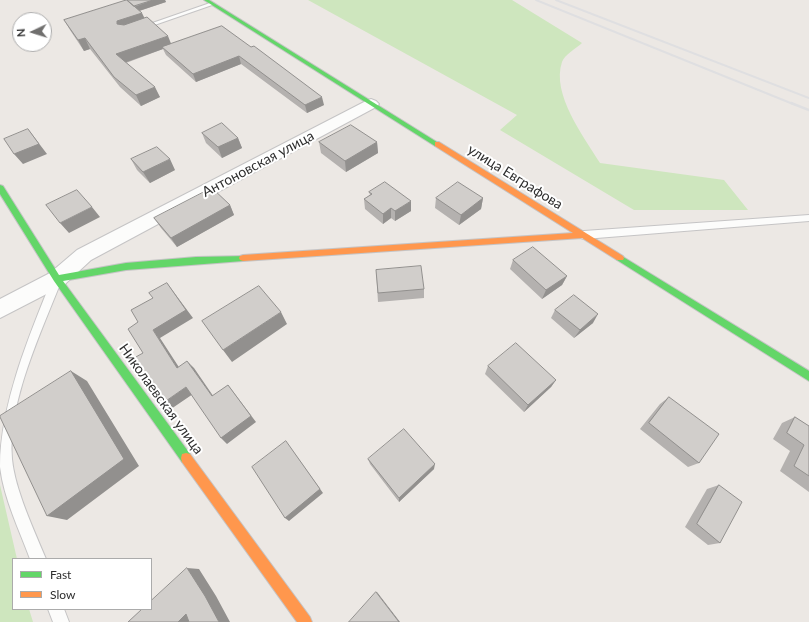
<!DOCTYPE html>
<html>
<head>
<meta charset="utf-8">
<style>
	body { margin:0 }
	#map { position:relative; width:809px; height:622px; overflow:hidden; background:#ece8e4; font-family:Lato,sans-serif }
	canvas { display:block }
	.legend { position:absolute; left:12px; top:558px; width:140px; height:52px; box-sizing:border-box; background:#fff; border:1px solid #ababab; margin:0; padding:5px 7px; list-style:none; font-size:12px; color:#2e2e2e }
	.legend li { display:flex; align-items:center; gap:8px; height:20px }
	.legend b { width:20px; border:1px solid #ababab }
	.north { position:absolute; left:12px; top:12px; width:40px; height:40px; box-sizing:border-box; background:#fff; border:1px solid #ababab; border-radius:50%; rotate:266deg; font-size:11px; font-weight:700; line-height:16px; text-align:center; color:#2e2e2e }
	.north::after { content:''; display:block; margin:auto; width:14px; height:18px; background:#706f6e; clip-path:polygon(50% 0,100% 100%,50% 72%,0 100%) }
</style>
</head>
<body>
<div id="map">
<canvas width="809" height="622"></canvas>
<ul class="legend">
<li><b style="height:5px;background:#63d668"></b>Fast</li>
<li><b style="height:5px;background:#ff974d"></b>Slow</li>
</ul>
<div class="north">N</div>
</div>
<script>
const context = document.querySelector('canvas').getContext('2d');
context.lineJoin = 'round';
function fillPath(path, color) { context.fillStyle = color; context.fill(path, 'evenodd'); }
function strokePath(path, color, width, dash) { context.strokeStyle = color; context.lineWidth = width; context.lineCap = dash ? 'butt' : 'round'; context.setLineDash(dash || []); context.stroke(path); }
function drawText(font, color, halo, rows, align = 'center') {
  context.font = font + ' Lato,sans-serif'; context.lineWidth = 4; context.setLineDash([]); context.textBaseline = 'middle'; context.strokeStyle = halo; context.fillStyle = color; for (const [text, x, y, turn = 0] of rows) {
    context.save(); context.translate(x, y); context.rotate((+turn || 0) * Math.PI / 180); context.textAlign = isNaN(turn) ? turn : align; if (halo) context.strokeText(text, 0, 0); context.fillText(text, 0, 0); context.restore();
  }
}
const green = new Path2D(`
	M308,0H512L582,43C577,48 564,55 562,62C551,94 584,137 600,163L724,180L748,210H634L500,130L517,115Z
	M0,485L17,559H13V609H29L33,622H0Z`);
const lane = new Path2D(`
	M210,3L215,4L143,29L138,28Z
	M809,215V221L584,239L581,238L579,235L581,232L584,231Z
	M57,275L61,276L62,279C42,331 7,402 12,459C15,490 34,530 46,559H30C19,529 4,499 0,467C0,405 29,336 52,279L53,276Z
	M48,609H64L69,622H53Z`);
const street = new Path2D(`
	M371,99L376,101L379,104L376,107L91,260L64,285L0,318V299L50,273L77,250L366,101Z`);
const fast = new Path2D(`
	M204,0H209L440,144L437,146H435Z
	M0,185L3,186L59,275L126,263L196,257L246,256L247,258L243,261L126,270L63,281L190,454L191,458L190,462L186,463L182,462L54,281L0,194Z
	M620,255L809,371V381L617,260L616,258Z`);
const slow = new Path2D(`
	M435,142H439L623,256L624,258L623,260H617L582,238L243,261L240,260L239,258L240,256L243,255L573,233L435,146Z
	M186,453L190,454L310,617L312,622H297L182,462L181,458L182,454Z`);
const railFar1 = new Path2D(`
	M536,0L793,104
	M556,0L809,98`);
const rail = new Path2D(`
	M791,103L809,110`);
const wall = new Path2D(`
	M124,0H165L166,2L139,11L144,18L171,44L222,26L324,105L307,113L241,64L196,82L166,55L163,49L126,63L160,97L141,106L120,87L90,49L84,51L70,30L64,20L125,1Z
	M202,133L238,138L242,148L222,158L206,143Z
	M319,142H377L378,153L346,172L321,153Z
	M131,159L175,170L150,183L137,170Z
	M369,192L411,211L395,221L391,218L383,224L365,209L364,199L370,195Z
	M436,198H483L481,209L459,225L435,208Z
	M230,205L234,215L177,247L161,228L154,218Z
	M513,260L567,276L562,285L542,299L510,269Z
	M376,270L424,289V298L378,302Z
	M555,310L593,323L574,338L551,318Z
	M488,366L556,380L551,387L524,412L485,374Z
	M669,397L699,463L688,467L640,429L660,404Z
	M795,417L809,426V492L780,471L790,451L773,439L782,423Z
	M368,459L434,469L399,502L370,464Z
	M719,485L720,543L708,545L685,527L707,489Z`);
const shadedWall = new Path2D(`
	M153,0H165L166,2L136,12L134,7Z
	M142,13L147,23L123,32L117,24V21Z
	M168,36L172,46L162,47L163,49L121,64L116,54Z
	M85,38L90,49L84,51L78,40Z
	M239,56L241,64L196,82L193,74Z
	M155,87L160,97L141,106L136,95Z
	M322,97L324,105L307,113L305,105Z
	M28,129L47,154L23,164L14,154Z
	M238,138L242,148L222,158L218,147Z
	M377,142L378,153L346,172L345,161Z
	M170,159L175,170L150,183L143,172Z
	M483,198L481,209L459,225L461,215Z
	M411,201V211L395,221V211Z
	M230,205L234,215L177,247L171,238Z
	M92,207L100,217L69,233L60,223Z
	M391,208V218L383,224V214Z
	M567,276L562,285L542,299L546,290Z
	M167,283L193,318L160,338L184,375L177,368L153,330Z
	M281,312L287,324L232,362L223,350Z
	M598,314L593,323L574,338L580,330Z
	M187,361L194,368L218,403L212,396Z
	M71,371L87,381L139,466L67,520L47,516Z
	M556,380L551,387L524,412L528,405Z
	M228,385L256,422L227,444L221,438Z
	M186,387L193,394L171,409L163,403Z
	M290,447L323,493L289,521L285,518Z
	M435,464L434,469L399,502V498Z
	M187,568L199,569L216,596L230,622H219Z
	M376,592H377L400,622H399Z
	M198,613L189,622H178L186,614Z`);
const building = new Path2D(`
	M127,0H153L134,6Z
	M127,0L142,13L117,21V24L124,25L147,17L168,36L116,54L155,87L136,95L114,77L85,38L78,40L64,20Z
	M222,26L251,47L254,46L322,97L305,105L239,56L193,74L162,47Z
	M222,123L238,138L218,147L202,133Z
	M351,125L377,142L345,161L319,142Z
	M28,129L39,144L14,154L4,139Z
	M157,147L170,159L143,172L131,159Z
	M385,182L411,201L395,211L391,208L383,214L364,199L372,194L369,192Z
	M458,182L483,198L461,215L436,198Z
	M212,188L230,205L171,238L154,218Z
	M77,190L92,207L60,223L46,205Z
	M533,247L567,276L546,290L513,260Z
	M421,266L424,289L378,293L376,270Z
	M167,283L186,310L153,330L177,368L187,361L212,396L228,385L251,416L221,438L186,387L163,403L134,358L143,353L128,329L138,322L131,310L153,298L149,293Z
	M259,286L281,312L223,350L202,321Z
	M574,295L598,314L580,330L555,310Z
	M516,343L556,380L528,405L488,366Z
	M71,371L124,459L47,516L0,417V416Z
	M669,397L719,434L699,463L649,423Z
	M795,417L809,426V476L794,466L804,445L787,433Z
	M404,429L435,464L399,498L368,459Z
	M286,441L320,489L285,518L252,467Z
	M719,485L742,502L720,543L697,524Z
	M187,568L205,596L219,622H189L186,614L178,622H128L142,609H151V601Z
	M376,592L399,622H349Z`);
const streetNames = [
	["Антоновская улица",258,164,-28],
	["улица Евграфова",515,177,32],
	["Николаевская улица",161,399,54]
];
fillPath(green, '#cee6be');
strokePath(lane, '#c5c4c5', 2);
strokePath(street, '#c5c4c5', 2);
strokePath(fast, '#c5c4c5', 2);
strokePath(slow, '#c5c4c5', 2);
fillPath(lane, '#fcfcfb');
fillPath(street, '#fcfcfb');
fillPath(fast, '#63d668');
fillPath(slow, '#ff974d');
strokePath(railFar1, '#dfdfe1', 2);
strokePath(rail, '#dfdfe1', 2.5);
fillPath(wall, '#b4b1af');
fillPath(shadedWall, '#92908e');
fillPath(building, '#d1cecb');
strokePath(building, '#92908e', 1);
drawText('14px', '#2e2e2e', '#fff', streetNames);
</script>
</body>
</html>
